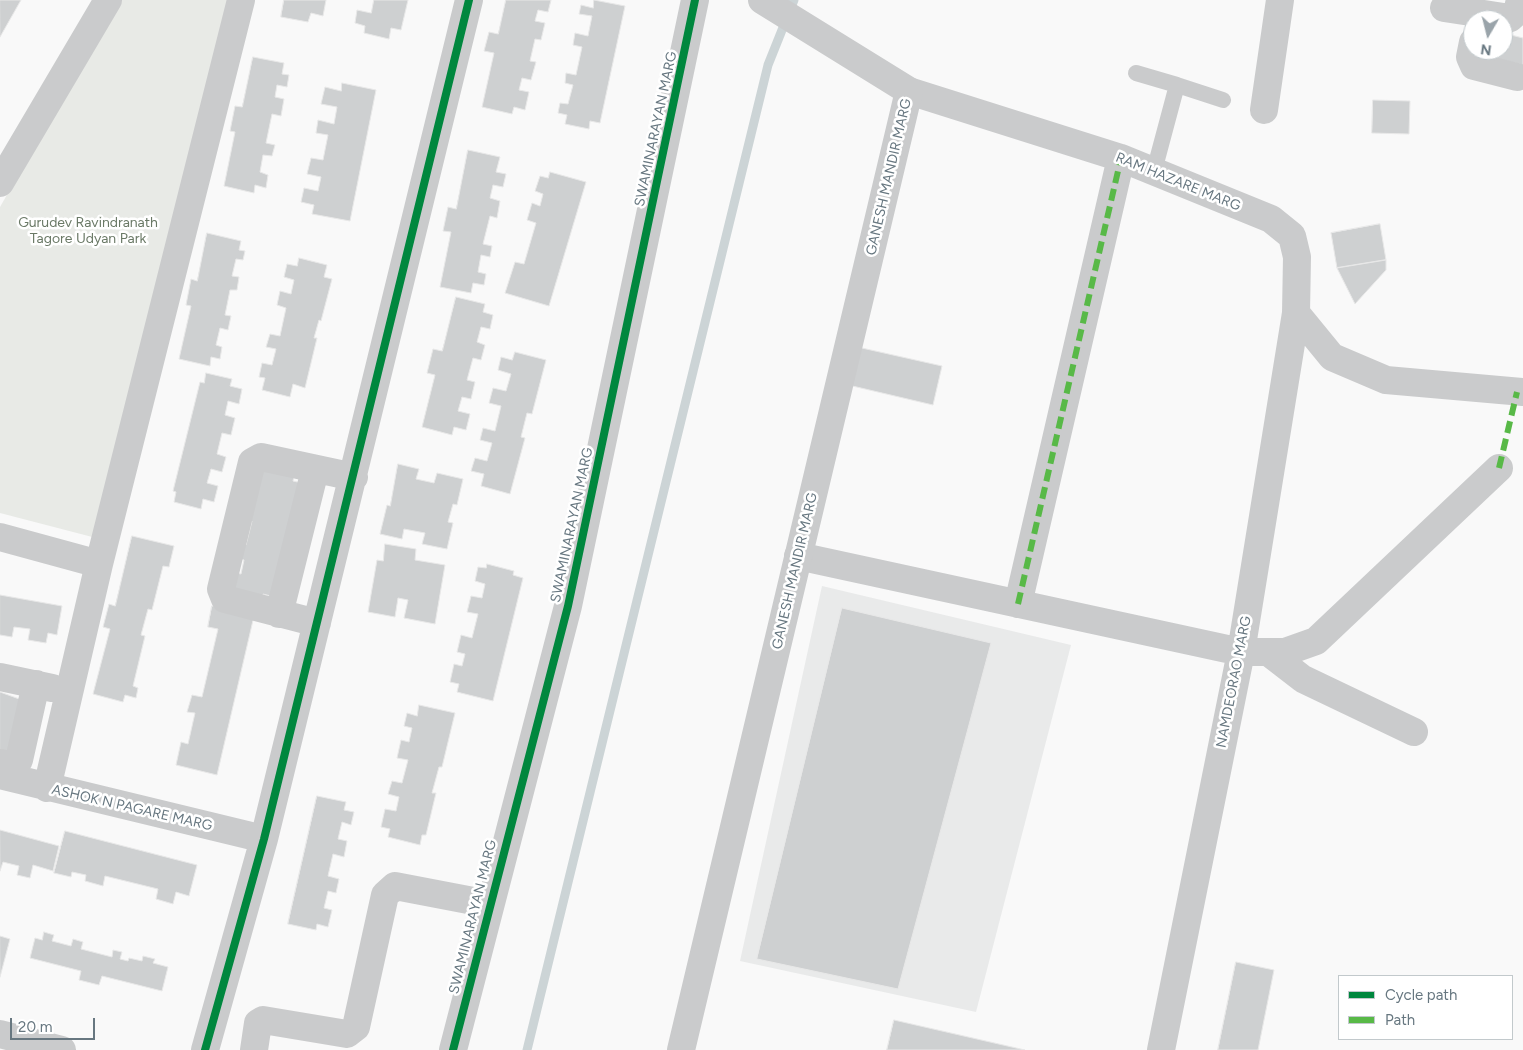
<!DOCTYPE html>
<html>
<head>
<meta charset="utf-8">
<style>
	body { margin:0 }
	#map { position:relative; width:1523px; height:1050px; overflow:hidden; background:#f9f9f9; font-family:Figtree,sans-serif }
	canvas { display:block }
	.legend { position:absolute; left:1338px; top:975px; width:175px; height:65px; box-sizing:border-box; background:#fff; border:1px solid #c2c9cc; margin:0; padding:6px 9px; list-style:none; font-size:15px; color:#677780 }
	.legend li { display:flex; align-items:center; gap:10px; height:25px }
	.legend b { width:25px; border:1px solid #c2c9cc }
	.north { position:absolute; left:1463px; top:10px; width:50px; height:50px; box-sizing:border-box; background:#fff; border:1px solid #c2c9cc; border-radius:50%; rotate:188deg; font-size:14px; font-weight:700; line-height:20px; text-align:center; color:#677780 }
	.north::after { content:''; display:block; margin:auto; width:18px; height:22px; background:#9aa4aa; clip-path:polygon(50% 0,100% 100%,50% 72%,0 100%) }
	.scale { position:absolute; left:10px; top:1018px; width:85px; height:22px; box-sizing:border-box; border:2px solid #677780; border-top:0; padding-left:6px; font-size:15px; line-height:18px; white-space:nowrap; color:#677780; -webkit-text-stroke:4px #fff; paint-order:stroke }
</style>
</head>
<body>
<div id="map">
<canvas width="1523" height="1050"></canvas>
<ul class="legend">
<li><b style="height:6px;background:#00873e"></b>Cycle path</li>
<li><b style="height:6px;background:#58b947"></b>Path</li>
</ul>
<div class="north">N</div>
<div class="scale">20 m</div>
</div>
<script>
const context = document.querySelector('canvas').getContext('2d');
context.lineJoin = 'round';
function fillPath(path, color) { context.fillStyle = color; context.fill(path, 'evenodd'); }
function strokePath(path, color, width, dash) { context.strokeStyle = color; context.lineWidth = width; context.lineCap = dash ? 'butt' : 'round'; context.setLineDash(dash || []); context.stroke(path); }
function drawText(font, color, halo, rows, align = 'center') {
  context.font = font + ' Figtree,sans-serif'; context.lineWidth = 5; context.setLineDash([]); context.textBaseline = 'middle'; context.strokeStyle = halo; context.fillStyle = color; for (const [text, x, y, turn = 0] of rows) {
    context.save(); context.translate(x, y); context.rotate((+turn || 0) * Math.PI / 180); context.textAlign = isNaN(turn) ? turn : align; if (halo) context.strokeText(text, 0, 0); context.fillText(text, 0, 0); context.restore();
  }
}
const built = new Path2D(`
	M822,586L1071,645L976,1012L740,961Z`);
const green = new Path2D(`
	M118,0H236L100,539L0,513V207Z`);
const stream = new Path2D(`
	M527,1050L768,65L794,0`);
const building = new Path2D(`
	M0,0H21L0,37Z
	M284,0H326L323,16L311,13L308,22L281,17Z
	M374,0H408L401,30L391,28L389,39L364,33L365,26L355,23L357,10L371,13Z
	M506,0H551L548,12L538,10L535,21L545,23L541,40L535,39L530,61L536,62L531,80L522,78L519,90L529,92L525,110L514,107L512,114L482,107L494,53L484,51L489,32L498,34Z
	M594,0L625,6L600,123L590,121L589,129L565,124L567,115L558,113L560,103L568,104L573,85L565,83L566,73L576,75L582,47L573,45L575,33L588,36L592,16L579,14L581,5L593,8Z
	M1503,33L1523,38V65L1477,54L1478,50H1503Z
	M253,57L284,63L282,74L289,75L287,87L277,85L275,97L284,99L281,116L272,114L266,143L275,145L272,156L263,155L260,172L268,175L266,188L255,185L254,193L224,186L235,132L230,131L235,106L242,107Z
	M342,83L376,90L350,221L312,214L314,205L301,202L304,188L318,191L321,177L307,174L311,158L323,160L328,135L316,133L318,120L334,124L337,107L321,104L325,87L341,91Z
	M1373,100L1410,101L1409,134L1372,133Z
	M468,150L500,157L496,172L506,174L503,187L493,185L490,198L500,201L497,218L490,216L483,244L492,246L490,257L481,255L478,272L486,274L484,285L473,283L471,293L440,287L451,232L443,231L448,207L456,209Z
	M550,172L586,182L549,306L505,293L515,262L524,264L536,223L527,220L532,203L540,206L543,194L535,191L540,176L548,178Z
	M1380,224L1386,260L1337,268L1331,233Z
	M207,233L241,241L239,250L245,251L243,260L236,259L232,276L239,277L237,290H230L225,315L231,316L228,330L220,328L216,345L222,347L220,359L211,357L210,366L179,359L191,306L186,305L191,279L197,281Z
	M299,258L327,265L324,277L332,279L321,321L319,320L314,338H317L305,388L293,384L290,397L262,390L265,378L259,377L262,363L272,365L276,349L266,347L270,334L280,336L286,308L277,305L280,291L291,294L294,280L284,277L287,264L297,266Z
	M1386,260V270L1355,304L1337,268Z
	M456,297L485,304L483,312L493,315L490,329L481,327L477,342L485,345L481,360L473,358L467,380L475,382L471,399L462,397L458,411L470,414L466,430L454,427L452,435L422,427L435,375L427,373L433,349L442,351Z
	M853,346L942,366L933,405L844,384Z
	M515,352L546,360L532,414L527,413L521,437L525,438L510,494L481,486L484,474L471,471L475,458L487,461L492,443L480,440L483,428L495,431L501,406L489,403L493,388L506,391L511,374L498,370L501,357L512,360Z
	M206,373L232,379L230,386L242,389L239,404L228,401L225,415L235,418L231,435L222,433L217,454L226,457L222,472L211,469L207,483L218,486L214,502L203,499L201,509L174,502L176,492L173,491L200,382L204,383Z
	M398,464L419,469L416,479L434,483L437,473L463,479L457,505L453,504L448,522L453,523L447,549L422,544L425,533L404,529L402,539L380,534L387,505L390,506Z
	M256,468L295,472L293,481L302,483L275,597L263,594L262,601L228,587L231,572L241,574L244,560L235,557L238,543L246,545L252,521L244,519Z
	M132,536L174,546L169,567L163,566L152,610L148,609L141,635L145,636L133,686L138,688L136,698L125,695L123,702L93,694L110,629L103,627L109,604L115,606Z
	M385,544L416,549L415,560L445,565L435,624L404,618L408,600L398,598L395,617L368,612L377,560L383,561Z
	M487,564L514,571L513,575L523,578L493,701L457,692L459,684L450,682L454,664L462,666L465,654L457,652L461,635L472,638L478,614L467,612L471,596L482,598L485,584L475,581L478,567L486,568Z
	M0,595L62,606L57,635L48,633L46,643L28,640L30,629L14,627L12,637L0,635Z
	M212,606L254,616L217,775L176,765L181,742L188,744L195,713L187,712L192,695L202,697L218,629L208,627Z
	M842,608L991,643L898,989L757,959Z
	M0,692L22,700L11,759L0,757Z
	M419,705L455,713L442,767H439L432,793H436L426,835H422L420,845L388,837L390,829L381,827L385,809L396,811L399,797L388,794L392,781L402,783L408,760L397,758L401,740L409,742L412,728L404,726L407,713L417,716Z
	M317,796L346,802L344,810L354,812L351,825L342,822L338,839L347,841L344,857L333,854L328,876L339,879L336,893L328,891L324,908L332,910L328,927L317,924L316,930L288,924Z
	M0,830L59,846L53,871L33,865L30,878L17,875L19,866L3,862L0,871Z
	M65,831L197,865L189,896L176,892L173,904L156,899L158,889L105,876L103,886L85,881L86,875L72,872L71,877L54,873Z
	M44,932L54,935L52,941L71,946L73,939L83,942L81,949L112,957L113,950L122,952L120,959L128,961L129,958L142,961L143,956L155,959L153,963L168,967L162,991L102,976L99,985L79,980L81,971L30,958L35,938L42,940Z
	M0,936L10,939L0,977Z
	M1236,962L1274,970L1258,1050H1218Z
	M894,1020L1025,1050H887Z`);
const service = new Path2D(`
	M1136,73L1177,85
	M1154,171L1177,85L1223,100`);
const minor = new Path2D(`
	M1444,8L1510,18L1517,12L1520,0
	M1473,42L1470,57L1474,66L1517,77
	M909,91L1121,158L1271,219L1292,236L1297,257L1296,313L1332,357L1386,380L1523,392
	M1264,110L1280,0
	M0,537L99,564
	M798,556L1241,652H1285L1316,641L1499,468
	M1018,604L1121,158
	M279,614L315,470
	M317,623L225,599L221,589L252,462L261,457L354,477
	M1268,652L1303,679L1414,732
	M0,677L52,688
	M0,763L13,766L19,760L36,684
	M0,775L264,839
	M47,788L99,564L241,0
	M0,1034L62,1050
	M205,1050L264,839L469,0
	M254,1050L258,1023L263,1020L347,1034L356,1027L385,895L395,886L489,904
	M453,1050L568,606L695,0
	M1161,1050L1241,652L1296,313`);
const tertiary = new Path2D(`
	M0,183L108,0
	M681,1050L909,91L762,0`);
const quiet = new Path2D(`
	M1499,468L1517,392
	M1018,604L1121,158`);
const cycleway = new Path2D(`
	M205,1050L264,839L469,0
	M453,1050L568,606L695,0`);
const streetNames = [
	["SWAMINARAYAN MARG",656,129,-78],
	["GANESH MANDIR MARG",889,177,-77],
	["RAM HAZARE MARG",1178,182,22],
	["SWAMINARAYAN MARG",572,525,-78],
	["GANESH MANDIR MARG",795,571,-77],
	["NAMDEORAO MARG",1234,682,-79],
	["ASHOK N PAGARE MARG",132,808,13],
	["SWAMINARAYAN MARG",473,917,-76]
];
const parkNames = [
	["Gurudev Ravindranath",88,223],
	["Tagore Udyan Park",88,239]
];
fillPath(built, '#e9eaea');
fillPath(green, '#e8eae6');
strokePath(stream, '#ccd4d6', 9);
fillPath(building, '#ced0d1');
strokePath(building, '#e8e8e8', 1);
strokePath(service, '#cacbcc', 16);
strokePath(minor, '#cacbcc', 28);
strokePath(tertiary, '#cacbcc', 28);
strokePath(quiet, '#58b947', 6, [12, 6]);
strokePath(cycleway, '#00873e', 8);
drawText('14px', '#677780', '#fff', streetNames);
drawText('14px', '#6a7966', '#fff', parkNames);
</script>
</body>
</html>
